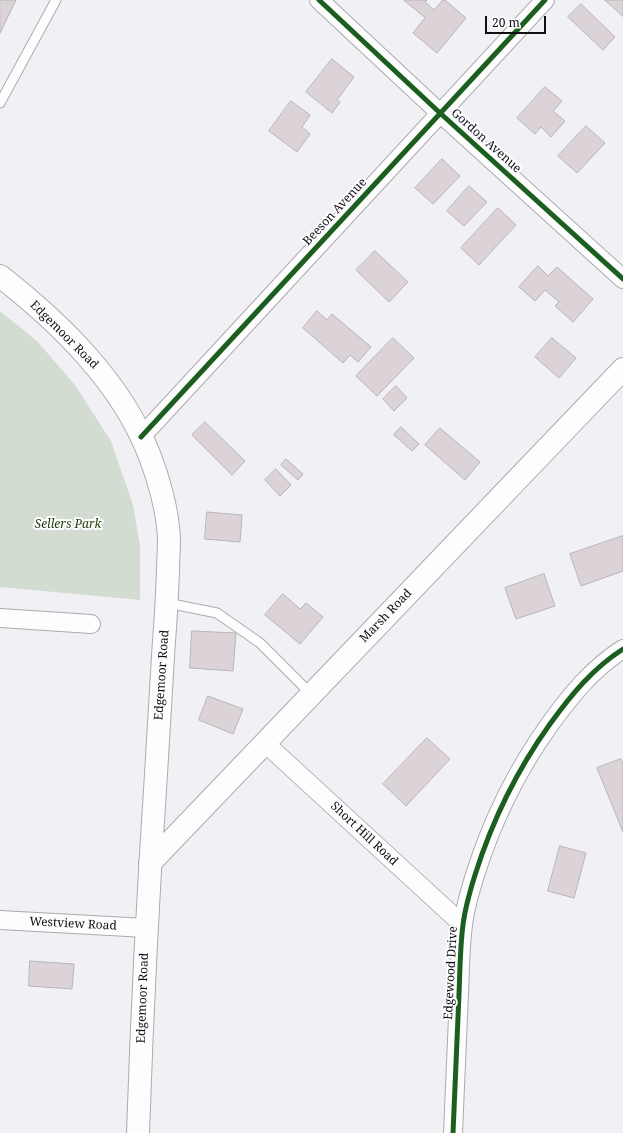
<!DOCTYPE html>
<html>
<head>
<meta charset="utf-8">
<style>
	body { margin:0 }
	#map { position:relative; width:623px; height:1133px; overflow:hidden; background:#f1f1f5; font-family:"Noto Serif",serif }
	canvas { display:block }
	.scale { position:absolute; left:485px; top:16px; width:61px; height:18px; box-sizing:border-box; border:2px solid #101013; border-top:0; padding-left:5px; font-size:12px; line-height:14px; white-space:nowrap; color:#101013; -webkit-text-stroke:3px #fdfdff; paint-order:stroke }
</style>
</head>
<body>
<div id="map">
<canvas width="623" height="1133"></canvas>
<div class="scale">20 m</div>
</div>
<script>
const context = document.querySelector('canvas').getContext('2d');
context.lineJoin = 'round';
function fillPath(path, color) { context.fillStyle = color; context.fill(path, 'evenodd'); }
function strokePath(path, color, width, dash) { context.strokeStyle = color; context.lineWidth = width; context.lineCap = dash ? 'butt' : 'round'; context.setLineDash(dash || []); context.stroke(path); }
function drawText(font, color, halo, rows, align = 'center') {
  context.font = font + ' "Noto Serif",serif'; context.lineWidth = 4; context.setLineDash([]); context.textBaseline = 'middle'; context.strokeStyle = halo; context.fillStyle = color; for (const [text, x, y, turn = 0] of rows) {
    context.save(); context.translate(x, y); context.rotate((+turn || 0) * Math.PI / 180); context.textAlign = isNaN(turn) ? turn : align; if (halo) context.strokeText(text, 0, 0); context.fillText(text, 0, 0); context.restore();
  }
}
const green = new Path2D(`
	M0,311L37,341L75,385L111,441L133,505L140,546V600L0,587Z`);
const building = new Path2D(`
	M0,0H16L0,33Z
	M404,0H427L425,2L434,10L443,0H445L466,18L437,53L413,33L425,18Z
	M605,0H623V16Z
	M581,4L615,37L603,50L568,17Z
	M332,59L354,77L337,100L340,102L332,113L306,92Z
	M545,87L562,101L553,111L565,121L551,137L541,127L535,134L517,118Z
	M291,101L310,115L302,127L310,134L297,152L269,131Z
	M586,126L605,143L577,173L558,156Z
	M442,159L460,176L433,204L415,188Z
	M469,186L487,202L464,226L447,211Z
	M498,208L516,225L479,265L461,248Z
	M375,251L408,282L389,302L356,270Z
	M538,266L548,276L557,267L593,299L573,322L555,306L559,302L545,290L535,301L519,287Z
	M317,311L327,320L332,314L371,347L358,362L350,355L343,363L303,328Z
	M393,338L414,358L377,396L356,376Z
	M552,338L576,358L559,378L535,357Z
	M396,386L407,398L394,411L383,399Z
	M205,422L245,461L232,475L192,435Z
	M401,427L419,444L412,451L394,435Z
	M440,428L480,462L465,480L425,445Z
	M286,459L303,474L298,480L281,465Z
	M276,469L291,485L280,496L265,480Z
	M207,512L242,515L240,542L205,539Z
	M623,536V571L581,586L570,554Z
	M544,574L555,606L516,619L505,588Z
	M283,594L300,609L306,603L323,617L300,644L265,615Z
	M192,631L236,633L233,671L190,668Z
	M208,696L243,709L233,734L199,720Z
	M427,738L450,759L406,806L383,784Z
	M621,759L623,763V832L597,768Z
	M560,846L586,853L574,898L548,891Z
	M30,961L74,964L72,989L29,986Z`);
const lane = new Path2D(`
	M0,103L56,0
	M167,603L217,613L260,643L311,694`);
const street = new Path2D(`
	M319,0L440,113L623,279
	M141,437L545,0
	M0,618L91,624
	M265,743L463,925
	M0,920L146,928
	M453,1133C455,1087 457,1040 459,994C460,971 460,947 463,925C465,908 470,891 475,875C492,821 517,770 550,724C571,695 593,668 623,649`);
const secondary = new Path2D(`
	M0,276C60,323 121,382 149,454C159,479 168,512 169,539C169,550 168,561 168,571C167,595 166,617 164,641C161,685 159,729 156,774C148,894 142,1013 138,1133
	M150,863L623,369`);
const cycleway = new Path2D(`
	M319,0L440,113L623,279
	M141,437L545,0
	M453,1133C455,1087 457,1040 459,994C460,971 460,947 463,925C465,908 470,891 475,875C492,821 517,770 550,724C571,695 593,668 623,649`);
const streetNames = [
	["Gordon Avenue",486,141,42],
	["Beeson Avenue",335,212,-47],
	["Edgemoor Road",64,335,45],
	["Marsh Road",386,616,-46],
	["Edgemoor Road",162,675,-86],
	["Short Hill Road",364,834,43],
	["Westview Road",73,924,3],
	["Edgewood Drive",451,973,-87],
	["Edgemoor Road",143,998,-88]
];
const parkNames = [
	["Sellers Park",68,525]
];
fillPath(green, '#d3dcd1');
fillPath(building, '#dcd3d8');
strokePath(building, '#b6b4b6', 1);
strokePath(lane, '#ababaf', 11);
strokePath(street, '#ababaf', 20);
strokePath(secondary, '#ababaf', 24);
strokePath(lane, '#fdfdfe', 9);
strokePath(street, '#fdfdfe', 18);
strokePath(secondary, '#fdfdfe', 22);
strokePath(cycleway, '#1b5e20', 5);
drawText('12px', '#101013', '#fdfdff', streetNames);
drawText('italic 12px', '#1c3a05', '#fdfdff', parkNames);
</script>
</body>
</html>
